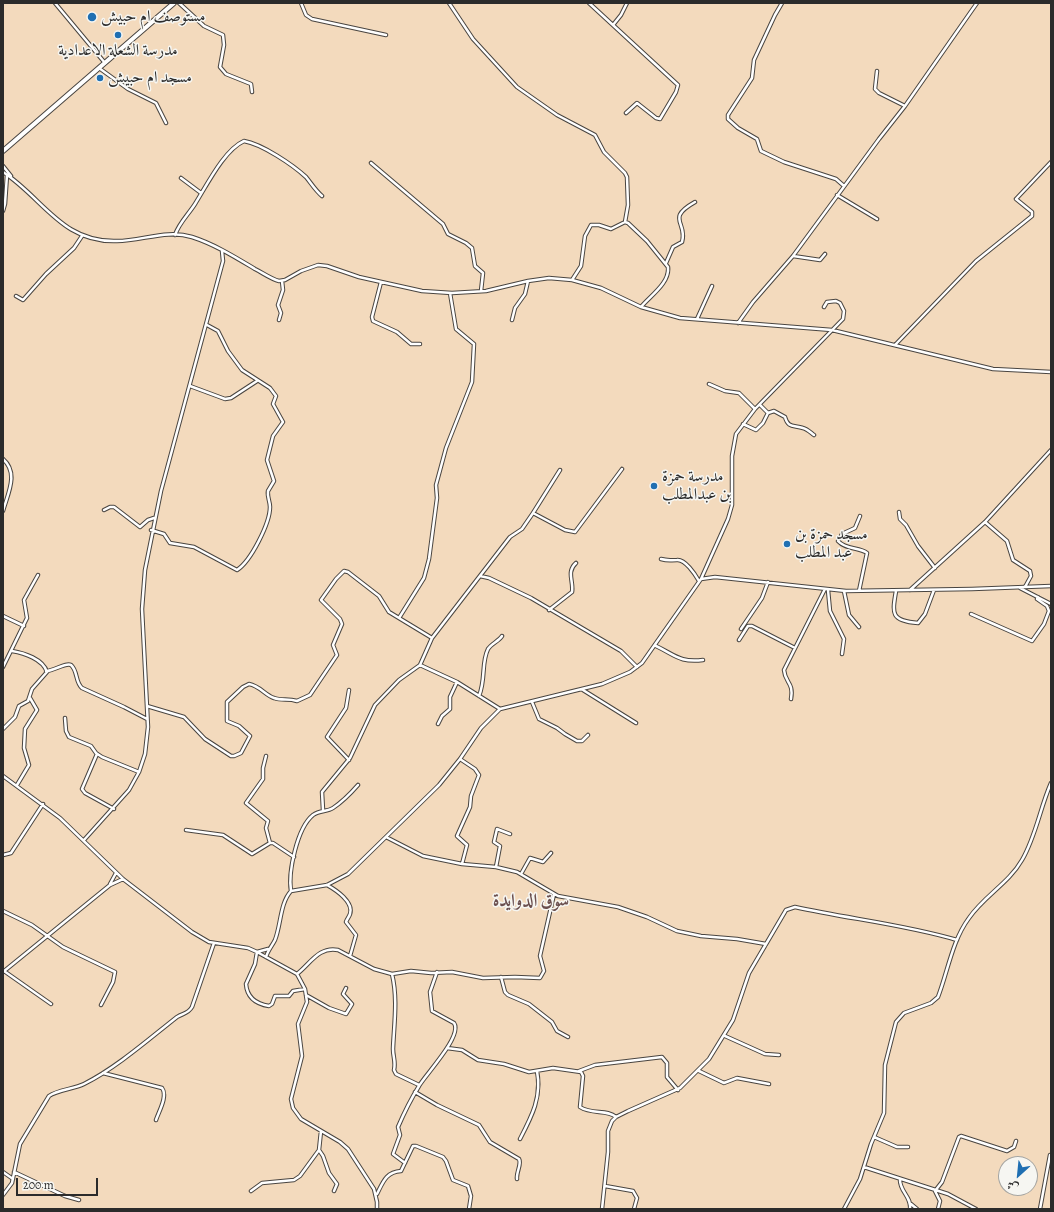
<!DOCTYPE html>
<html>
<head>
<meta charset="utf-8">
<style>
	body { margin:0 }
	#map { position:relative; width:1054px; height:1212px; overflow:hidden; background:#f3dabd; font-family:Alegreya,Amiri,serif }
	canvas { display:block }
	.frame { position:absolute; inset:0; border:4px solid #2b2b2b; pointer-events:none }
	.north { position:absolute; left:998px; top:1156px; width:40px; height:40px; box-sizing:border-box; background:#f6f6f2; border:1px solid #a5a5a2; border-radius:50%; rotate:207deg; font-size:11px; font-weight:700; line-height:16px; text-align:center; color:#2b2b2b }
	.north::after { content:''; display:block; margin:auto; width:14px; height:18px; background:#1f6fb2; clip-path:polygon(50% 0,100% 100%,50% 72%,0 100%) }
	.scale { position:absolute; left:16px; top:1178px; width:82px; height:18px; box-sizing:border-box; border:2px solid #2b2b2b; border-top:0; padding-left:5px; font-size:12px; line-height:14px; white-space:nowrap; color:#2b2b2b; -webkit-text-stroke:3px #f6f6f2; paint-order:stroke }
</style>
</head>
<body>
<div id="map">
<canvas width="1054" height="1212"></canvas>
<div class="frame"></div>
<div class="north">ش</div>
<div class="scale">200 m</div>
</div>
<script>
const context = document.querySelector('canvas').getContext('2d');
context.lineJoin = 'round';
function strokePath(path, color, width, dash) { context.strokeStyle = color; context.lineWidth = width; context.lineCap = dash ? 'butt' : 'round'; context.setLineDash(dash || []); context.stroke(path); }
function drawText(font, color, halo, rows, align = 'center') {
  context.font = font + ' Alegreya,Amiri,serif'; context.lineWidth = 3; context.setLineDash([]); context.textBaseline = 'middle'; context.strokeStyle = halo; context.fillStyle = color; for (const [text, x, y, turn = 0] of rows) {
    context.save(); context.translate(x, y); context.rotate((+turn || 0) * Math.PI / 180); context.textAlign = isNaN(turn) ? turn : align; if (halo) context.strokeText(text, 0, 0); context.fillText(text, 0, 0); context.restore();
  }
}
const minor = new Path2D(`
	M55,3L105,63
	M179,3L204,26L223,35L224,45L220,67L226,74L251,84L252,92
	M301,3L306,15L312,19L386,35
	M449,3L473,39L517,87L557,115L595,135L604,152L625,173L627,177L628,205L625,222
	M589,3L678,85L676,92L660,119L656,118L637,103L626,113
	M782,3L775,15L754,60L752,78L728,115V119L738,128L757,139L761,151L784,162L836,179L844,186
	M613,25L621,15L627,3
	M99,68L128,89L156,103L166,123
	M877,71L875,89L879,93L905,106
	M371,163L443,224L448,234L466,243L472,248L475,266L483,273L481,291
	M3,166L11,176
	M3,172C43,198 62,243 117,241C142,241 167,229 192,237C214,244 235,257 255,269C263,273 271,279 279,281L285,280L301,271L318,265L327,266L359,277L422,291L452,293L486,291L528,281L549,278L572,280L601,288L641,307L680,318L832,330L993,369L1051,372
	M181,178L201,193
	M837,195L877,219
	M3,211L5,204L7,175
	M175,235C179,223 188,215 195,204C207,185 224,150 244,141C262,144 293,165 306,177C311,183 315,190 322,196
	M793,256L820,260L825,254
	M666,263L673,247L682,242C688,222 665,219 695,202
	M572,280L581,266L585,236L591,225H599L611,229L625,222L628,223L647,241L668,267C670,283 650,296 641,307
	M381,282L372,317L373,321L397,332L411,344H420
	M16,296L23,300L46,274L74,248L82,236
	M697,319L712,286
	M279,320L281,313L278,305L283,290L282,281
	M512,320L515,308L525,294L528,281
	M738,323L753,302L793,256L879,139L905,106L977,3
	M895,345L976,261L1032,216V212L1016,199L1051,162
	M709,384L725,391L739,393L755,409
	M190,386L225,399L231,398L257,381
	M760,405L768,413
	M743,424L756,430L763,423L768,413L774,411L785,417C788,428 793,425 803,428C807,429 810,432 814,435
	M3,459C19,473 8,493 3,511
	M104,510L110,507H114L140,527L148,520L154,518
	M899,512L900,519L906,525L918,546L935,568
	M533,513L560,470
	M985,522L1007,541L1013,560L1030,571L1031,576L1025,587
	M151,530L164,534L170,543L194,547L237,570C251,561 270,523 270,507C270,501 267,497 268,491L274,481L267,460L273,436L283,422L273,404L276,396L270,388L242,370L228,351L218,331L207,325
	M661,559C668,561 670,560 677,560C685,559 695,574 699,581
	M480,576L489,578L531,598L621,651L637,667
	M701,579L715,577L846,591L972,589L1051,586
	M1020,588L1051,604
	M828,590L830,611L844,639L842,654
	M910,590L985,522L1051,450
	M844,591L849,615L859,627
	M859,591L867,553C859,547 846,550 838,541L842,534L855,528L860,516
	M896,591C892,614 891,621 918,623L925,614L934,590
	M549,610L572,592C574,582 566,572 576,563
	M971,614L1032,641L1044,624L1049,611L1047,606L1037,599L1038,597
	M3,616L24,626
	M399,618L424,578L429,559L437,498L436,485L446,448L472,382L474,344L456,329L450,293
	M741,629L762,598L768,582
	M739,640L748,626H752L795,648
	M656,646C675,655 680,663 703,660
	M420,665L457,682L500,709
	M3,667L27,618L24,600L38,575
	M46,671C54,671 66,662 71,665C78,671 75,682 82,688L124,707L147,719
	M583,690L636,723
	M479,696C486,679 481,663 488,649C491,644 499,641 502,636
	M791,699C794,682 785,683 784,670L825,589
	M532,702L539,719L557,728L565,734L577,741H582L588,735
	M147,706L184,717L205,739L231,756H234L241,753L250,736L239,726L227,721V702L243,687L249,684C260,686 265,695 274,698C282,701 288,698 297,701L310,695L337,655L333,645L342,624L340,619L321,600L336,579L344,571L348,572L379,596L389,612L432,638
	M65,718L66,731L69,737L91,746L96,753L102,757L139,772
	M438,724L442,716L450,709V697L457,682
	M3,729L15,717L19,706L28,701L32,689L47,672C43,659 24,653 12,651
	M97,754L82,789L85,793L114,809
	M266,756L263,768V779L246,803L268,821L266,828L270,843
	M460,759L475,769L479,775L471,796L470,807L457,836L467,845L462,864
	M349,760L327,737L346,708L349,690
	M3,776L60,818L123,879L192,932L209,942L248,948L257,952L297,974L305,989L307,1002L298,1024L302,1056L291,1099L293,1108L301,1119L340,1142L348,1149L374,1189L377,1202V1209
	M17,785L29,765L24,748L25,729L37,710L30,698
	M323,810L322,792L350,758L375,705L399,680L420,665L432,638L510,537L522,529L533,513L565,530L575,532L622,469
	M186,830L223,835L252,854L270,843H273L294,857
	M386,837L423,856L462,864L496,867L517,872L558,896L618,907L647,917L677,931L701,936L737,939L766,944
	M84,840L129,790L139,772L145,754L148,727L142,609L145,570L161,491L223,261L222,251
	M3,855L11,853L43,804
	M496,867L500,846L494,842L497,829L510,834
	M521,874L530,858L543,862L551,853
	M110,884L116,873
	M327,885C336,890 354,902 350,914C349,917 347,919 346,922L356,935L350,956
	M291,891C288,872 297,828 313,815C320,810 327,812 333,808C342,802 351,793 358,785
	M3,911L32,925L63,947L115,972L113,982L101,1005
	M257,952L255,964L246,984C247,997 256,1004 269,1006L272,1004L275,996H289L293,991L305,989
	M257,952L268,949
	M266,957C268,950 272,946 275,940C281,925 280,903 291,891L327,885L348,874L439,785L460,759L481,728L500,709L602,684L630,672L642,663L701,579L728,519L732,505V456L736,434L755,409L843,319L844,311L840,303L836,301L827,302L824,307
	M4,971L51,1004
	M3,972L110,885L123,879
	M297,974C310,964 319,946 338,950L374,969L392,974L411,971L431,973L452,972L483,978L515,977L540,978L544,971L540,956L554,894
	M392,974C398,999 394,1024 393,1049C393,1057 396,1062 394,1070L396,1074L419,1085
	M501,977L505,992L508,995L529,1004L552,1022L557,1031L568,1037
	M306,995L329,1008L346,1014L352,1004L343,994L346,988
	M725,1036L765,1054L779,1055
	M447,1048L462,1050L478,1060L504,1064L529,1072L553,1068L581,1072L583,1076L580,1107C592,1115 607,1109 616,1117
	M579,1071L595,1065L662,1057L667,1063V1077L678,1090
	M699,1071L724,1083L737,1078L769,1084
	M103,1073L162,1088C168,1096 159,1111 156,1120
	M415,1092L437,1105L479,1125L490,1142L519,1159C522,1164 516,1172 517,1179
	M874,1137L897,1147H908
	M520,1139C532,1116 542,1097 537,1071
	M319,1150L323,1156L329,1173L337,1184L334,1191
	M405,1163L393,1154L400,1135L398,1127C404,1113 411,1099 419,1086C425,1075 463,1036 454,1023L432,1011L430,992L437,972
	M864,1167L948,1194L976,1209
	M3,1172L13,1179
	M14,1172L65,1196L79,1200
	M900,1179C899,1191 912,1197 910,1209
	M605,1186L633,1191L637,1198L634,1209
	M251,1191L262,1183L294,1180L300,1176L319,1150L321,1131
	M377,1194C383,1182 386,1172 401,1171L413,1146H416L443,1157L446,1161L453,1180L468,1186L471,1196L469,1209
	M3,1195L12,1183L20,1144L49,1096C57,1090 74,1089 84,1084C116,1068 149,1039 177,1017C183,1013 188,1014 192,1007L214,943
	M911,1204L917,1209
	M602,1209L608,1152V1131L612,1121L616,1117L628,1111L680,1088L709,1059L733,1020L749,973L786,910L795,907C849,919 903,924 957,940
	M844,1209L860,1179L871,1144L884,1113L885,1065L896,1022L904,1013L931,1003L938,997C948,971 952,941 969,918C984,896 1009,883 1022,860C1036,836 1040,808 1051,783
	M938,1209L940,1201L935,1191L942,1182L959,1137L961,1136L1007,1151L1014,1147L1016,1141
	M1040,1209L1050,1155`);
const highway = new Path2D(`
	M3,151L174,3`);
const markers = [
	[92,17,5,"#1f6fb2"],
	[118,35,4,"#1f6fb2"],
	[100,78,4,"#1f6fb2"],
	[654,486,4,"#1f6fb2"],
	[787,544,4,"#1f6fb2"]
];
const poiNames = [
	["مستوصف ام حبيش",101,17],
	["مدرسة الشعلة الاعدادية",118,51,"center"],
	["مسجد ام حبيش",108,78],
	["مدرسة حمزة",662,477],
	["بن عبدالمطلب",662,495],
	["مسجد حمزة بن",795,535],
	["عبد المطلب",795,553]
];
const quarterNames = [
	["سوق الدوايدة",531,902]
];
strokePath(minor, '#494541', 4.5);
strokePath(highway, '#494541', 6);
strokePath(minor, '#fff', 2.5);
strokePath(highway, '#fff', 4);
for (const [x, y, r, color] of markers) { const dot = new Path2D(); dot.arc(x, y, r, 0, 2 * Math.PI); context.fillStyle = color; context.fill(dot); strokePath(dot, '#f6f6f2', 1.5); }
drawText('16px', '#2b2b2b', '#f6f6f2', poiNames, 'left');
drawText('bold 18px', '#6b4f4e', '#f6f6f2', quarterNames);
</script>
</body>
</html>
